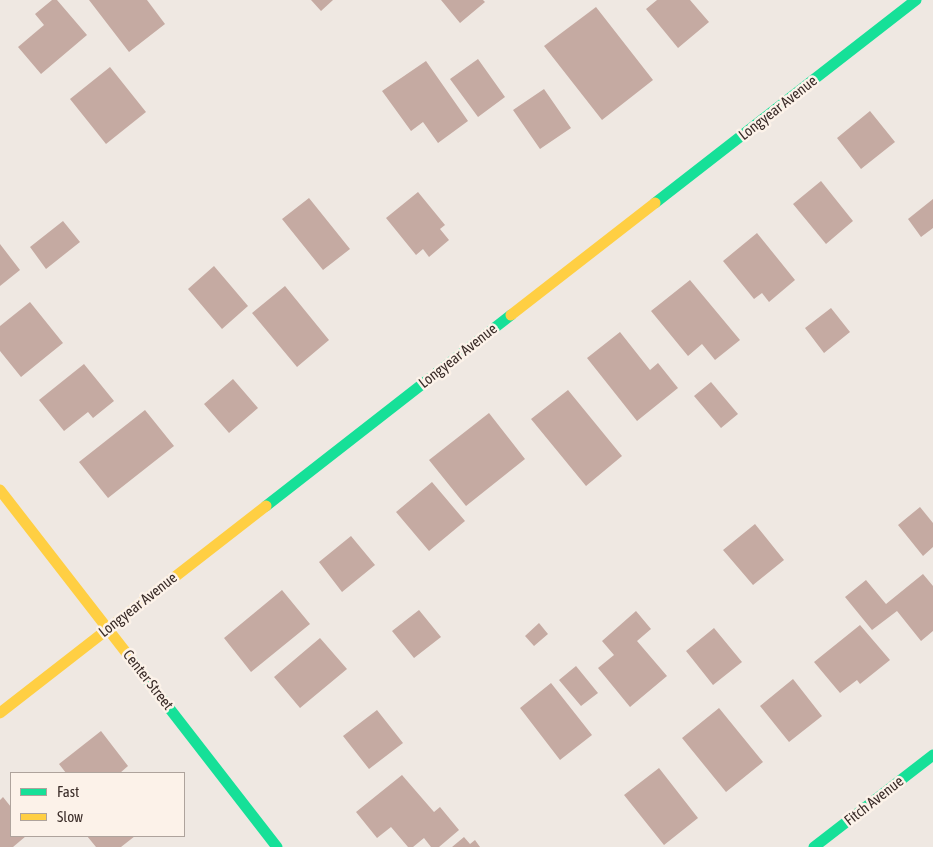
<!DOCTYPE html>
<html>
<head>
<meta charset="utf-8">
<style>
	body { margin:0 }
	#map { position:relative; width:933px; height:847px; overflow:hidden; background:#efe8e2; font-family:"Asap Condensed",sans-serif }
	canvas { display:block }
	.legend { position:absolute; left:10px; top:772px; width:175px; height:65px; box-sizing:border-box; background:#fcf2e9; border:1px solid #aea39c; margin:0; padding:6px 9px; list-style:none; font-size:15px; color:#3a2c28 }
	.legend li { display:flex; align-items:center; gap:10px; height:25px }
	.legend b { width:25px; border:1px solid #aea39c }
</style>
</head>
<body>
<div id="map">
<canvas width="933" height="847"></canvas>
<ul class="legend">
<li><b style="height:6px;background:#16e098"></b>Fast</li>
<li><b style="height:6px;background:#ffcf43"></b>Slow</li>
</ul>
</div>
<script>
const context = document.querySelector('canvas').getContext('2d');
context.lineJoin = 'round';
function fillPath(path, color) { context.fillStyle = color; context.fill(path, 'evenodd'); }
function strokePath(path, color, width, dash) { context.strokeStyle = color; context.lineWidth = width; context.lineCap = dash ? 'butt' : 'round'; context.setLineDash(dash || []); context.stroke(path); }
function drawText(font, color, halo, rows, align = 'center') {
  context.font = font + ' "Asap Condensed",sans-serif'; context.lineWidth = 5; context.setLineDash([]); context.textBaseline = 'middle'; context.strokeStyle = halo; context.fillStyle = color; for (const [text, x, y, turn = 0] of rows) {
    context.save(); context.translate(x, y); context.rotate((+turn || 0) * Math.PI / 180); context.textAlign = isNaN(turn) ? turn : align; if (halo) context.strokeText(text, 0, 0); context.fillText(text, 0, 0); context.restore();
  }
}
const building = new Path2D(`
	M52,0H57L87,35L41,74L18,47L44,25L35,14Z
	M89,0H147L165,24L129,52Z
	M311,0H333L321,11Z
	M441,0H483L485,2L460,23Z
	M657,0H690L709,22L678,48L646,9Z
	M596,7L653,80L602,120L544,46Z
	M478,59L505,97L478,117L450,79Z
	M426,61L468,121L438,143L423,122L411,131L382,91Z
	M110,67L146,112L106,144L70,99Z
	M544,89L571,128L540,149L513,110Z
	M870,111L895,142L861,169L837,138Z
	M821,181L853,221L826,244L793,204Z
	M418,192L445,225L440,229L449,240L429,257L423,249L416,255L386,218Z
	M309,198L350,249L323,270L282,219Z
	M933,199V228L921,237L908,219Z
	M63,221L80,242L46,269L30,247Z
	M757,233L795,280L769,302L762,293L754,299L723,261Z
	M0,244L20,270L0,286Z
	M214,266L248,306L222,329L188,289Z
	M690,280L740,340L715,360L702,344L688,356L651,311Z
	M285,286L329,340L297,367L252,313Z
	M30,302L63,343L21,377L0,351V326Z
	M831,308L850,332L824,353L805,328Z
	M620,332L650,370L658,363L678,388L637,421L587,358Z
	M84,364L114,401L93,418L88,412L64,431L39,400Z
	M233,379L258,408L229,433L204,404Z
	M711,382L738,414L721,428L694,396Z
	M568,390L622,456L586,486L531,419Z
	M145,410L174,446L108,498L79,462Z
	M489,413L525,459L466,506L429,460Z
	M432,482L465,521L429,551L396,512Z
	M920,507L933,523V547L923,556L898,525Z
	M755,524L784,560L753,585L723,550Z
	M351,536L375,565L342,592L319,562Z
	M923,574L933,586V631L921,641L897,611L872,630L845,597L866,580L886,604Z
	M282,590L310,624L251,672L224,638Z
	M419,610L441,637L414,658L392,631Z
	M636,611L651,629L637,641L667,676L630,707L598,668L614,655L602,641Z
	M539,623L548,634L534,646L525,636Z
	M860,625L890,660L860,684L857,680L840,693L814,662Z
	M714,628L742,662L713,685L686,651Z
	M320,638L347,669L300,708L274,677Z
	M576,666L598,693L581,706L559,680Z
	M793,679L822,716L789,742L760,706Z
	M551,683L592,735L560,760L520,708Z
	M719,708L763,762L726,792L682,738Z
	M377,710L403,743L369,769L343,736Z
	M101,731L128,766L120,773H66L59,764Z
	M659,768L698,818L664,845L624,795Z
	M402,775L434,812L440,807L459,830L439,847H431L424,838L413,847H408L391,827L377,838L356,812Z
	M3,797L11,807V836H26L13,847H0V800Z
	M87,836H135L121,847H96Z
	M464,837L470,844L475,840L480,847H452Z`);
const fast = new Path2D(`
	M655,203L916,0
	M266,506L511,315
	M128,655L277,847
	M814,847L933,755`);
const slow = new Path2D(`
	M511,315L655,203
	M0,490L128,655
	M0,713L266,506`);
const streetNames = [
	["Longyear Avenue",778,108,-38],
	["Longyear Avenue",458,356,-38],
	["Longyear Avenue",138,605,-38],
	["Center Street",148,680,52],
	["Fitch Avenue",874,801,-38]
];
fillPath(building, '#c5aaa2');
strokePath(fast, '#16e098', 11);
strokePath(slow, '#ffcf43', 11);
drawText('15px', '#3a2c28', '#fcf2e9', streetNames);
</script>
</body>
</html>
